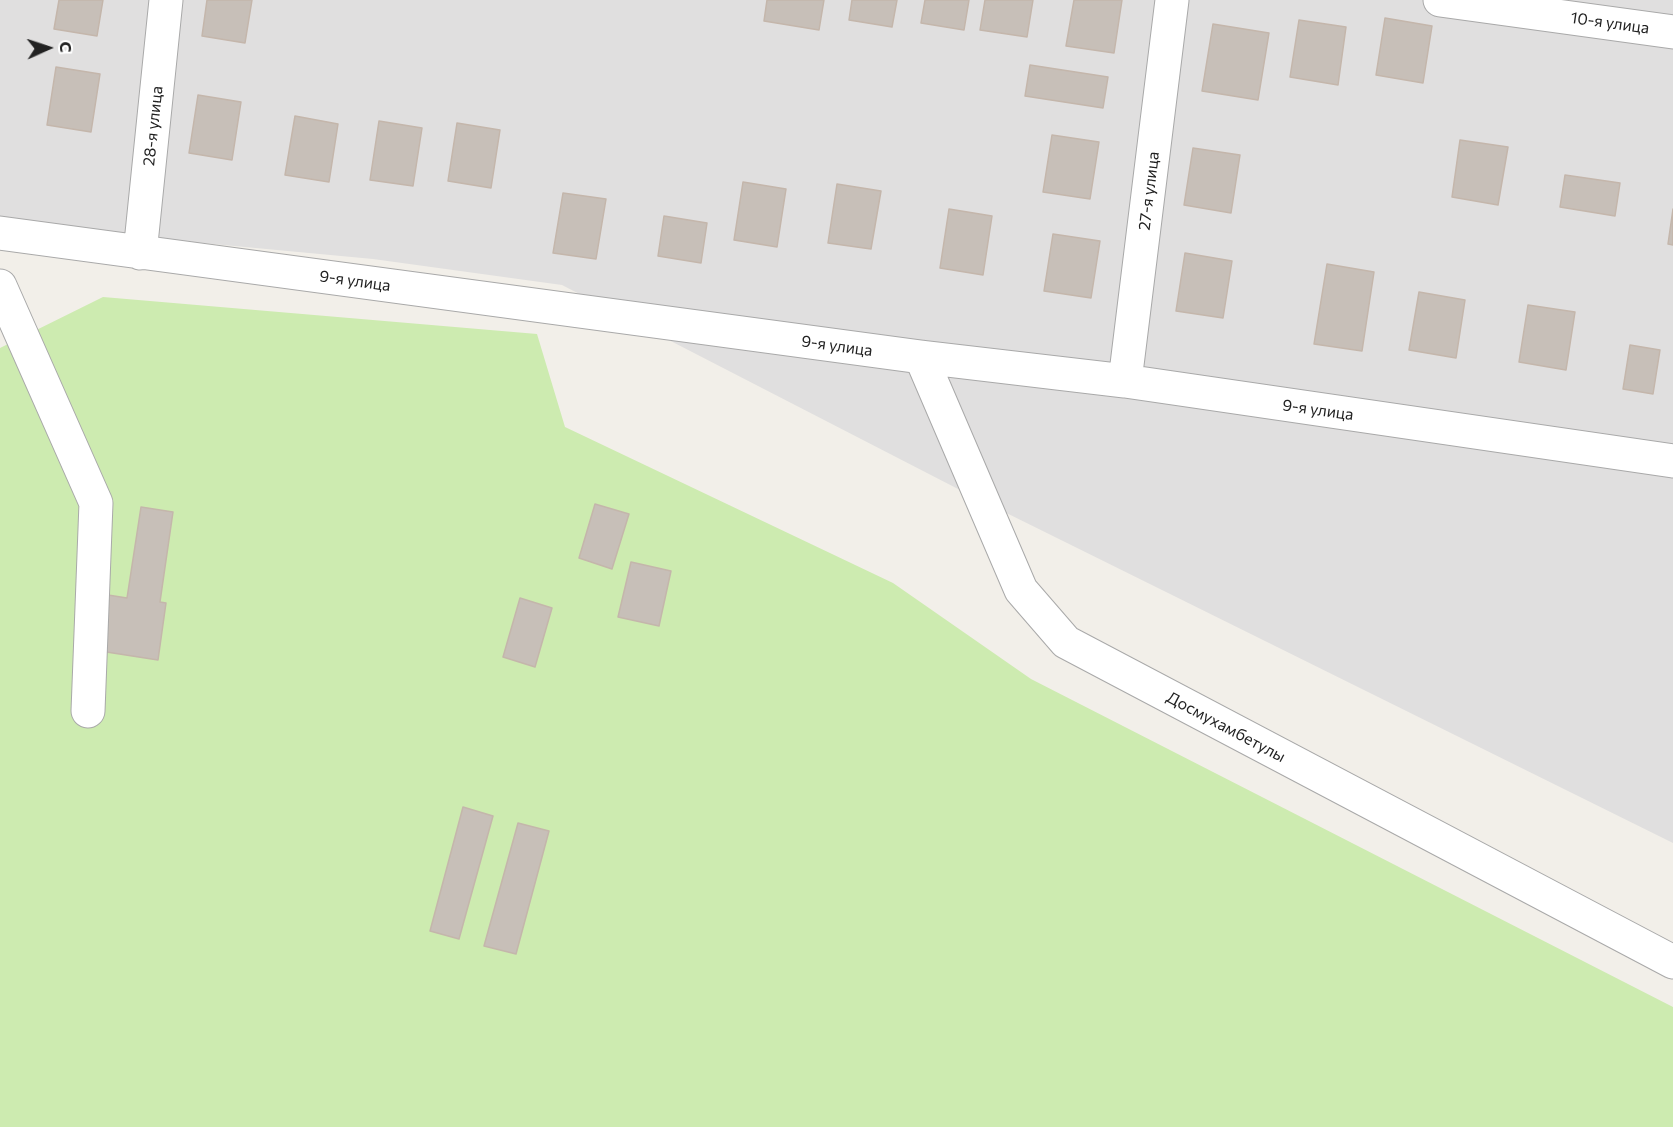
<!DOCTYPE html>
<html>
<head>
<meta charset="utf-8">
<style>
	body { margin:0 }
	#map { position:relative; width:1673px; height:1127px; overflow:hidden; background:#f2efe9; font-family:Commissioner,sans-serif }
	canvas { display:block }
	.north { position:absolute; left:18px; top:18px; width:60px; height:60px; -webkit-text-stroke:4px #fff; paint-order:stroke; rotate:87deg; font-size:16px; font-weight:700; line-height:24px; text-align:center; color:#222 }
	.north::after { content:''; display:block; margin:auto; width:21px; height:27px; background:#222; clip-path:polygon(50% 0,100% 100%,50% 72%,0 100%) }
</style>
</head>
<body>
<div id="map">
<canvas width="1673" height="1127"></canvas>
<div class="north">С</div>
</div>
<script>
const context = document.querySelector('canvas').getContext('2d');
context.lineJoin = 'round';
function fillPath(path, color) { context.fillStyle = color; context.fill(path, 'evenodd'); }
function strokePath(path, color, width, dash) { context.strokeStyle = color; context.lineWidth = width; context.lineCap = dash ? 'butt' : 'round'; context.setLineDash(dash || []); context.stroke(path); }
function drawText(font, color, halo, rows, align = 'center') {
  context.font = font + ' Commissioner,sans-serif'; context.lineWidth = 6; context.setLineDash([]); context.textBaseline = 'middle'; context.strokeStyle = halo; context.fillStyle = color; for (const [text, x, y, turn = 0] of rows) {
    context.save(); context.translate(x, y); context.rotate((+turn || 0) * Math.PI / 180); context.textAlign = isNaN(turn) ? turn : align; if (halo) context.strokeText(text, 0, 0); context.fillText(text, 0, 0); context.restore();
  }
}
const residential = new Path2D(`
	M0,0H1673V843L960,490L562,285L373,259L0,224Z`);
const grass = new Path2D(`
	M103,297L537,334L565,427L893,583L1031,679L1673,1007V1127H0V348Z`);
const building = new Path2D(`
	M59,0H103L97,36L54,29Z
	M207,0H252L245,43L202,36Z
	M767,0H824L819,30L764,21Z
	M852,0H897L892,27L849,20Z
	M925,0H969L964,30L921,23Z
	M985,0H1033L1027,37L980,30Z
	M1074,0H1122L1114,53L1066,46Z
	M1385,18L1432,26L1423,83L1376,75Z
	M1299,20L1346,27L1338,85L1290,77Z
	M1213,24L1269,33L1258,100L1202,91Z
	M1030,65L1108,77L1103,108L1025,96Z
	M56,67L100,74L91,132L47,125Z
	M198,95L241,102L232,160L189,153Z
	M295,116L338,124L329,182L285,175Z
	M379,121L422,128L413,186L370,180Z
	M457,123L500,130L491,188L448,181Z
	M1052,135L1099,142L1090,199L1043,192Z
	M1460,140L1508,147L1498,205L1452,197Z
	M1193,148L1240,155L1231,213L1184,205Z
	M1565,175L1620,183L1615,216L1560,207Z
	M743,182L786,189L777,247L734,240Z
	M837,184L881,191L871,249L828,243Z
	M563,193L606,199L596,259L553,253Z
	M949,209L992,216L983,275L940,268Z
	M1673,209V245L1668,244Z
	M664,216L707,223L701,263L658,256Z
	M1053,234L1100,241L1091,298L1044,291Z
	M1185,253L1232,261L1223,318L1176,311Z
	M1327,264L1374,272L1362,351L1314,344Z
	M1419,292L1465,300L1456,358L1409,350Z
	M1528,305L1575,312L1566,370L1519,362Z
	M1630,345L1660,350L1653,394L1623,389Z
	M595,504L629,514L612,569L579,558Z
	M141,507L173,512L160,602L166,603L158,660L100,651L108,595L127,598Z
	M631,562L671,571L659,626L618,617Z
	M520,598L552,608L535,667L503,657Z
	M463,807L493,816L459,939L430,931Z
	M518,823L549,831L516,954L484,946Z`);
const minor = new Path2D(`
	M1440,0L1673,32
	M0,233L921,357L1125,381L1673,461
	M140,253L166,0
	M0,286L96,503L88,711
	M921,357L1021,590L1066,642L1673,962
	M1125,381L1172,0`);
const streetNames = [
	["10-я улица",1610,23,8],
	["28-я улица",153,126,-84],
	["27-я улица",1149,191,-83],
	["9-я улица",355,281,8],
	["9-я улица",837,346,8],
	["9-я улица",1318,410,8],
	["Досмухамбетулы",1226,727,28]
];
fillPath(residential, '#e0dfdf');
fillPath(grass, '#cdebb0');
fillPath(building, '#c7bfb8');
strokePath(building, '#c4b6ab', 1.5);
strokePath(minor, '#a9a9a9', 35);
strokePath(minor, '#fff', 33);
drawText('16px', '#222', '#fff', streetNames);
</script>
</body>
</html>
